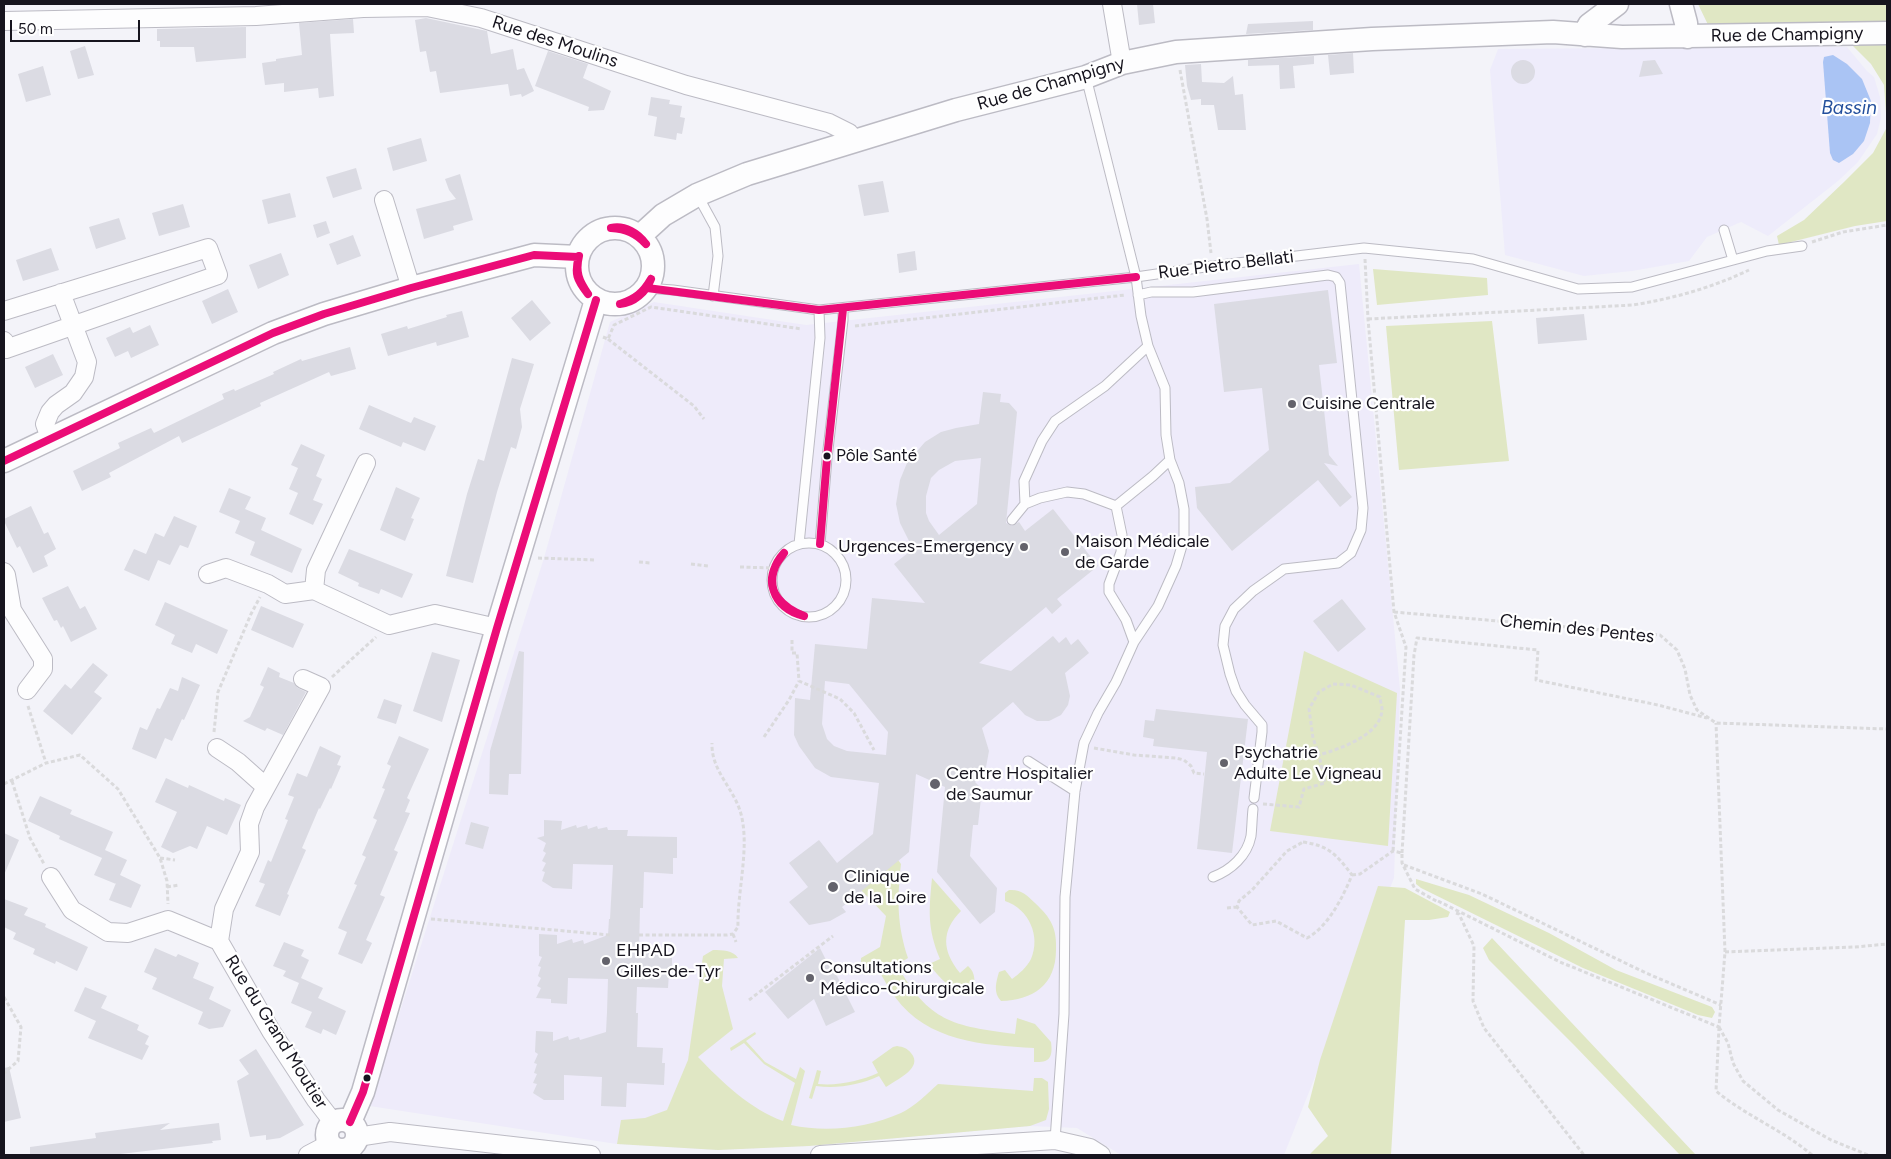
<!DOCTYPE html>
<html>
<head>
<meta charset="utf-8">
<style>
	body { margin:0 }
	#map { position:relative; width:1891px; height:1159px; overflow:hidden; background:#f3f3f9; font-family:Figtree,sans-serif }
	canvas { display:block }
	.frame { position:absolute; inset:0; border:5px solid #16141e; pointer-events:none }
	.scale { position:absolute; left:10px; top:20px; width:130px; height:22px; box-sizing:border-box; border:2px solid #16141e; border-top:0; padding-left:6px; font-size:15px; line-height:18px; white-space:nowrap; color:#16141e; -webkit-text-stroke:4px #fff; paint-order:stroke }
</style>
</head>
<body>
<div id="map">
<canvas width="1891" height="1159"></canvas>
<div class="frame"></div>
<div class="scale">50 m</div>
</div>
<script>
const context = document.querySelector('canvas').getContext('2d');
context.lineJoin = 'round';
function fillPath(path, color) { context.fillStyle = color; context.fill(path, 'evenodd'); }
function strokePath(path, color, width, dash) { context.strokeStyle = color; context.lineWidth = width; context.lineCap = dash ? 'butt' : 'round'; context.setLineDash(dash || []); context.stroke(path); }
function drawText(font, color, halo, rows, align = 'center') {
  context.font = font + ' Figtree,sans-serif'; context.lineWidth = 4.5; context.setLineDash([]); context.textBaseline = 'middle'; context.strokeStyle = halo; context.fillStyle = color; for (const [text, x, y, turn = 0] of rows) {
    context.save(); context.translate(x, y); context.rotate((+turn || 0) * Math.PI / 180); context.textAlign = isNaN(turn) ? turn : align; if (halo) context.strokeText(text, 0, 0); context.fillText(text, 0, 0); context.restore();
  }
}
const built = new Path2D(`
	M1808,46L1847,47L1867,71L1874,77L1880,97L1881,118L1877,134L1858,162L1838,181L1768,236L1741,222L1707,237L1689,261L1632,271L1584,276L1505,255L1490,70L1498,49L1761,47Z`);
const medical = new Path2D(`
	M1359,264L1400,689L1394,878L1284,1155H1121L1077,1128L1030,1126L809,1146L718,1150L617,1144L370,1106L544,558L610,322L654,302L806,325Z`);
const green = new Path2D(`
	M1698,4H1887V23L1711,31Z
	M1887,44V221L1855,226L1779,245L1777,236L1804,220L1844,182L1873,153L1887,127L1884,85L1871,64L1852,45Z
	M1373,269L1487,278L1488,295L1377,305Z
	M1492,321L1509,461L1399,470L1386,326Z
	M1304,651L1397,693L1388,846L1270,831Z
	M898,860L901,864C897,899 897,925 908,958L897,965C929,1022 953,1026 1015,1034L1017,1018L1035,1024L1051,1042C1053,1057 1050,1063 1034,1062V1048C983,1045 928,1042 895,997C888,988 883,977 877,968L865,974L861,967V958L880,947L886,916L861,890Z
	M932,878L961,911C941,931 942,951 960,973L968,966C976,973 975,982 973,992L970,995C953,992 939,978 929,964L940,959C927,928 929,910 932,878Z
	M1416,879L1469,895L1549,933L1616,970L1712,1007L1715,1012L1712,1018L1698,1015L1583,968L1421,888L1416,884Z
	M1378,886L1405,888L1450,912L1448,917L1429,920H1405L1391,1155H1309L1328,1136L1308,1107L1320,1060Z
	M1009,890C1021,889 1027,895 1035,903C1051,918 1057,928 1056,950C1056,985 1033,1000 1001,1001C993,993 996,982 999,972L1005,970L1012,979C1019,974 1027,967 1031,959C1041,936 1029,909 1005,901V893Z
	M1492,938L1696,1155H1680L1574,1045L1489,960L1483,948Z
	M713,950C722,950 733,950 738,958L724,959L722,986L733,1029L698,1057C721,1081 751,1110 783,1121L795,1083L764,1064L744,1043L731,1051L730,1048L755,1032L756,1034L746,1041L765,1062L796,1079L800,1067L805,1071L791,1125C827,1133 867,1128 901,1113C915,1106 927,1094 938,1084L1033,1091L1034,1078H1042L1048,1082L1049,1109L1046,1120L1030,1126L809,1146L718,1150L617,1144L621,1120L645,1118L667,1110L688,1060L703,956Z
	M897,1046C903,1047 907,1048 911,1053C924,1068 896,1080 886,1087L879,1076C860,1085 837,1089 816,1086L812,1099L809,1098L817,1070L821,1071L818,1084C838,1086 860,1081 878,1073L872,1062L893,1047Z`);
const water = new Path2D(`
	M1833,55L1847,64L1862,79L1871,101L1870,123L1864,141L1853,154L1839,163L1833,160L1830,153L1823,62L1824,57Z`);
const building = new Path2D(`
	M1137,4H1153L1155,23L1139,25Z
	M426,18L487,31L491,54L513,49L517,70L524,68L534,91L522,97L521,94L510,96L508,84L440,93L436,71L430,72L426,51L420,52L415,20Z
	M353,19L354,33L330,34L334,96L319,98L318,88L284,92V83L265,85L262,63L276,61V59L302,55L299,23Z
	M1313,21V30L1246,34L1248,24Z
	M246,27V58L196,62L194,47H160V41H157V29Z
	M85,46L94,75L78,79L70,51Z
	M548,51L588,64L583,78L611,91L604,110L588,111L589,107L535,86Z
	M1353,53L1354,73L1330,75L1328,55Z
	M1314,56V64L1293,66L1295,88L1280,89L1279,65L1248,66V60Z
	M1511 72a12 12 0 1 1 24 0a12 12 0 1 1-24 0Z
	M1655,60L1663,74L1639,77L1643,61Z
	M1201,64L1202,82L1224,83L1233,76L1235,95L1243,94L1246,130H1218L1214,105H1201V99L1191,100L1187,86L1185,65Z
	M43,66L51,95L26,102L18,74Z
	M651,97L670,100L669,104L682,106L680,117L685,118L682,134L677,133L676,140L654,136L657,117L648,115Z
	M421,138L427,161L393,171L387,148Z
	M356,168L362,189L333,198L326,177Z
	M460,174L473,220L453,226L454,230L424,239L416,209L456,199L449,190L445,179Z
	M883,181L889,212L864,216L858,185Z
	M290,193L296,217L268,224L262,200Z
	M183,204L190,227L159,236L152,213Z
	M119,218L126,239L96,249L89,227Z
	M326,221L330,233L317,238L313,225Z
	M353,235L361,256L337,265L329,244Z
	M51,248L59,270L23,281L16,260Z
	M915,251L917,270L899,273L897,254Z
	M281,253L289,275L258,289L249,265Z
	M228,289L238,312L212,324L202,301Z
	M1328,290L1337,363L1319,365L1329,455L1338,466L1324,463L1352,497L1340,507L1318,480L1232,551L1197,508L1195,487L1230,483L1269,450L1262,388L1224,392L1214,304Z
	M532,300L551,323L530,341L511,318Z
	M462,311L469,337L437,346L436,342L388,356L381,334L407,326L408,329L447,317L446,315Z
	M1584,314L1587,340L1538,344L1536,318Z
	M150,325L159,345L131,358L128,351L115,357L106,338L130,327L133,333Z
	M350,347L356,369L331,376L329,372L260,403L261,406L182,443L179,436L109,473L111,477L82,491L73,471L120,448L118,443L151,428L154,433L224,399L222,394L234,389L235,391L274,374L273,372L301,359L302,361Z
	M53,354L63,375L35,388L25,367Z
	M512,358L534,364L520,409L522,427L516,449L511,447L497,492L473,583L446,576L467,494L478,459L484,461Z
	M983,392L1001,394L1000,402L1009,403L1017,412L1006,523L1012,526L1019,522L1025,531L1053,509L1098,566L1057,599L1062,605L1052,614L1046,607L979,663L1011,671L1053,636L1059,643L1066,637L1071,645L1078,639L1089,653L1065,673L1070,696L1068,705L1061,715L1049,721H1037L1025,715L1013,702L982,728L989,751L986,767L975,782L982,789L978,825H973L970,856L997,888L995,912L980,924L937,872L945,787L916,774L909,852L842,907L846,912L830,921L809,925L789,902L808,887L789,863L819,840L837,863L873,834L879,783L831,777L815,768L799,746L794,735L795,698L810,700L815,644L867,649L872,598L925,603L894,564L913,549L900,523L896,504L900,480L907,463L925,442L941,432L956,428L979,424ZM981,458L977,504L939,535L929,521L926,513V496L931,478L939,470L955,461ZM825,681L849,684L888,732L886,755L847,751L834,746L827,739L822,724Z
	M369,405L411,423L414,417L436,426L425,451L403,442L401,447L359,429Z
	M301,444L325,455L316,476L322,479L313,500L323,504L313,525L289,514L298,493L289,489L298,468L291,465Z
	M396,487L420,498L411,518L414,519L405,541L380,530Z
	M229,488L251,497L245,509L266,518L261,530L302,549L292,573L250,555L255,542L235,533L240,521L219,512Z
	M31,506L44,534L48,532L56,549L44,556L48,566L33,573L20,546L17,548L4,521V519Z
	M174,516L197,526L188,548L180,545L170,565L158,560L149,581L124,570L134,549L146,554L155,533L164,537Z
	M349,549L413,574L402,598L381,589L379,594L358,586L359,583L338,573Z
	M68,586L80,609L85,606L97,629L71,642L63,626L61,628L57,620L54,621L42,598Z
	M1342,599L1366,629L1338,652L1313,621Z
	M165,602L228,630L217,654L196,644L192,653L171,644L175,635L155,625Z
	M261,606L304,624L293,648L251,630Z
	M519,651L524,652L521,774H509L508,795L489,794L490,751Z
	M432,652L460,660L442,722L413,711Z
	M93,663L108,675L94,692L102,698L72,735L43,711L65,684L71,689Z
	M268,667L280,673L279,677L294,683L298,688L306,692L283,735L267,728L265,731L243,721L250,717L264,687L260,685Z
	M182,677L200,685L184,720L182,719L172,741L165,738L156,759L132,749L140,727L147,730L157,708L160,709L170,688L178,691Z
	M384,699L402,705L396,724L377,718Z
	M1156,709L1248,719L1232,853L1197,849L1207,752L1153,746L1154,739L1143,737L1145,720L1154,721Z
	M399,736L429,749L407,798L410,800L405,812L410,813L394,850L398,852L380,895L385,897L366,940L372,943L362,964L338,954L347,932L338,928L357,885L354,884L366,857L362,855L377,820L373,818L385,789L382,788L391,766L387,764Z
	M320,746L341,756L337,765L341,766L331,789L330,788L320,809L319,808L302,848L306,850L287,894L289,895L280,916L255,906L265,884L259,882L268,860L271,862L288,820L285,819L294,797L288,795L297,773L307,777Z
	M166,778L188,788L189,785L224,801L225,798L241,805L227,835L207,826L197,849L190,846L173,853L161,847L177,812L155,802Z
	M40,796L72,810L70,814L113,832L105,850L127,860L120,875L141,885L131,908L109,900L116,883V884L94,875L102,858L59,839L60,836L28,821Z
	M544,820L562,821L561,830L576,825L577,828L587,825L588,829L597,826L598,829L607,827L608,830H628L627,836L677,837V858H673V874L644,872L643,908H640L639,951L656,952V955L672,956V974L669,973L668,988L637,987L636,1013H638L637,1047L663,1048L662,1063H665L664,1085L627,1083L626,1107L601,1106L602,1077L564,1075V1100H544L533,1093L537,1084L533,1083L537,1074L534,1073L537,1064L534,1063L538,1054L535,1052L536,1031L553,1032V1041L568,1036L569,1040L579,1037L580,1040L606,1032L607,1012L608,979L568,978L567,1004L551,1003V999L536,998L541,988L537,986L541,978L538,976L541,967L538,966L542,957L539,956V934L557,935V944L572,939L573,943L583,940L584,944L608,935L609,919H610L613,865L573,864L572,889L553,888L542,881L545,872L542,871L546,863L542,861L546,853L543,851L546,843L537,838L544,836Z
	M471,822L489,827L483,849L465,844Z
	M4,833L19,840L4,875Z
	M4,899L28,908L24,915L46,924L45,927L88,947L77,971L56,961L55,964L33,954L35,949L13,939L16,933L4,927Z
	M284,942L304,950L301,956L309,960L301,978L323,988L318,998L346,1011L336,1035L323,1029L321,1034L305,1027L312,1012L291,1003L299,983L283,976L286,971L273,966Z
	M155,948L176,957L178,954L199,963L193,978L214,987L209,999L231,1010L223,1027L209,1029L198,1024L203,1012L152,989L157,978L144,972Z
	M820,948L828,964L830,962L855,1012L826,1026L814,999L788,1019L765,992Z
	M85,987L107,996L101,1008L139,1025L137,1030L149,1036L145,1044L149,1046L142,1060L88,1038L96,1021L74,1011Z
	M256,1049L304,1125L280,1138L266,1140V1135L250,1137L237,1081L249,1074L239,1060Z
	M9,1067L21,1118L4,1122V1068Z
	M170,1123L160,1130L219,1123L221,1140L212,1141L213,1143L112,1155H30V1147L96,1138L95,1133Z`);
const path = new Path2D(`
	M1180,70L1207,219L1211,253
	M1812,242L1843,232L1887,225
	M1365,259L1368,319L1394,612L1406,647L1393,851
	M1368,319L1633,305C1675,298 1711,288 1749,270
	M855,326L1125,295
	M603,337L608,339L614,325L651,307L802,329
	M608,339L694,406L704,419
	M538,558L595,560
	M639,562L650,563
	M691,564L708,566
	M740,567L774,568
	M1394,612L1660,635L1677,650L1685,669L1690,695L1697,710L1716,723L1887,729
	M792,640V653H797L799,681L840,699L854,713L874,750
	M332,677L376,637
	M28,706L46,763
	M214,732L218,692L251,614L260,597
	M764,737L789,700L799,681
	M1094,748L1134,755L1176,758L1184,760L1191,766L1194,773L1204,774
	M12,781L30,838L44,864
	M4,784L46,763L80,755L118,789L160,858L167,881L168,904
	M1263,804L1299,807L1304,789L1325,783L1319,755L1313,738L1309,709L1319,692L1333,684L1351,685L1380,697C1380,701 1382,705 1382,709C1382,735 1339,749 1319,755
	M1303,842C1329,846 1336,854 1352,875C1343,897 1328,927 1307,938L1276,921L1252,925L1237,907L1239,901L1252,890L1287,851Z
	M1402,853L1414,655L1417,638L1538,650L1536,680L1658,705L1707,718
	M160,858L175,860
	M1404,865L1482,894L1646,973L1721,1005
	M1352,875L1360,874L1393,851L1402,853V863L1415,889L1438,902
	M167,887L179,885
	M1438,901L1560,962L1719,1027L1725,952L1716,723
	M1227,908L1237,907
	M1456,913L1459,914L1474,946L1473,1001L1484,1028L1584,1155
	M431,919L610,935
	M733,934L736,942
	M639,935H727L733,934L738,927C737,892 750,848 741,814C734,788 711,771 712,743
	M1725,952L1855,947L1887,944
	M4,997L21,1027L18,1061L4,1073
	M749,1000L833,936
	M1719,1027L1728,1043L1733,1063L1743,1081L1778,1110L1831,1140L1868,1155
	M1719,1027L1716,1091C1746,1116 1783,1130 1812,1155`);
const service = new Path2D(`
	M698,196L715,227L718,256L713,296
	M1724,230L1733,260
	M647,288L673,290L819,310L1136,277L1212,266L1364,248L1473,259L1578,289L1632,287L1767,251L1802,246
	M1138,295L1151,292H1193L1328,275L1336,277L1340,283L1363,508L1361,530L1351,553L1338,563L1284,569L1253,591L1234,609L1225,626L1223,645L1230,674L1236,691L1245,705L1262,725V732L1254,798
	M1025,504L1024,481L1042,441L1055,421L1105,386L1148,346
	M1116,506L1122,535L1121,552L1109,584V592L1126,620L1134,642
	M1012,520L1025,504L1040,498L1067,492L1084,494L1116,506L1153,476L1170,460
	M772 580a37 37 0 1 1 74 0a37 37 0 1 1-74 0Z
	M799,544L820,338L819,310
	M820,544L827,458L843,320V309
	M1028,761L1075,791
	M1213,877C1231,870 1247,856 1251,836C1252,827 1252,818 1253,809
	M1055,1140L1064,1014L1065,897L1075,791L1084,743L1098,713L1116,682L1134,642L1158,606L1176,566L1184,539V509L1179,483L1170,460L1166,435L1165,388L1148,346L1141,316L1136,277L1086,77`);
const minor = new Path2D(`
	M1112,4L1122,63
	M4,21L256,16L363,8L427,7L481,18L686,85L829,123L849,133L854,140
	M384,200L411,288
	M4,311L208,248L218,275L6,349L4,341
	M50,438L45,424L50,412L56,405L73,393L84,377L87,362L61,293
	M4,572L6,575L12,610L43,659V669L27,690
	M208,574L226,568L268,584L285,594L314,590L389,625L435,614L497,628
	M314,590L316,570L366,463
	M217,748L238,762L266,787L255,807L249,824L250,852L224,909L219,941L271,1031L316,1100L333,1122
	M266,787L321,687L303,679
	M51,877L72,910L108,932L128,933L168,920L219,941
	M357,1137L390,1132L591,1155
	M308,1155L329,1144
	M820,1155L1055,1140L1090,1148L1101,1155`);
const tertiary = new Path2D(`
	M1681,4L1686,23L1687,37
	M1585,35L1589,25L1617,4
	M577 266a38 38 0 1 1 76 0a38 38 0 1 1-76 0Z
	M640,236L663,215L697,195L747,174L956,110L1086,77L1122,63L1176,52L1372,39L1553,32L1622,37L1887,33
	M4,461L273,333L324,314L411,288L534,255L578,257
	M327 1135a15 15 0 1 1 30 0a15 15 0 1 1-30 0Z
	M350,1122L363,1092L497,628L596,300`);
const bus1 = new Path2D(`
	M611,228C626,229 636,233 646,244
	M611,228C625,225 638,233 646,244
	M579,256C575,272 579,281 588,294
	M579,256C574,274 577,280 588,294
	M647,288L819,310L1136,277
	M620,304C635,299 643,293 651,279
	M620,304C634,303 646,292 651,279
	M4,461L273,333L324,314L411,288L534,255L578,257
	M820,544L827,458L843,309
	M784,553C781,558 777,562 775,567C764,592 784,608 804,616
	M784,553C762,577 772,609 804,616
	M350,1122L363,1092L497,628L596,300`);
const markers = [
	[1292,404,5,"#63626b"],
	[827,456,4.5,"#16141e"],
	[1024,547,5,"#63626b"],
	[1065,552,5,"#63626b"],
	[1224,763,5,"#63626b"],
	[935,784,6,"#63626b"],
	[833,887,6,"#63626b"],
	[606,961,5,"#63626b"],
	[810,978,5,"#63626b"],
	[367,1078,4.5,"#16141e"]
];
const busNames = [
	["Pôle Santé",836,456]
];
const streetNames = [
	["Rue de Champigny",1787,35,-1],
	["Rue des Moulins",555,42,18],
	["Rue de Champigny",1051,84,-16],
	["Rue Pietro Bellati",1226,265,-7],
	["Chemin des Pentes",1577,629,6],
	["Rue du Grand Moutier",276,1032,58]
];
const poiNames = [
	["Cuisine Centrale",1302,404],
	["Maison Médicale",1075,542],
	["de Garde",1075,563],
	["Urgences-Emergency",1014,547,"right"],
	["Psychatrie",1234,753],
	["Adulte Le Vigneau",1234,774],
	["Centre Hospitalier",946,774],
	["de Saumur",946,795],
	["Clinique",844,877],
	["de la Loire",844,898],
	["EHPAD",616,951],
	["Gilles-de-Tyr",616,972],
	["Consultations",820,968],
	["Médico-Chirurgicale",820,989]
];
const waterNames = [
	["Bassin",1849,108]
];
fillPath(built, '#eeecfb');
fillPath(medical, '#eeebfa');
fillPath(green, '#e0e7c4');
fillPath(water, '#aac4f4');
fillPath(building, '#dbdbe3');
strokePath(service, '#bcbbc4', 11);
strokePath(minor, '#bcbbc4', 20);
strokePath(tertiary, '#bcbbc4', 25);
strokePath(path, '#dadadc', 3, [4, 2.5]);
strokePath(service, '#fdfdfe', 9);
strokePath(minor, '#fdfdfe', 18);
strokePath(tertiary, '#fdfdfe', 22);
strokePath(bus1, '#eb0c77', 8);
for (const [x, y, r, color] of markers) { const dot = new Path2D(); dot.arc(x, y, r, 0, 2 * Math.PI); context.fillStyle = color; context.fill(dot); strokePath(dot, '#fff', 2); }
drawText('17px', '#16141e', '#fff', busNames, 'left');
drawText('18px', '#16141e', '#fff', streetNames);
drawText('18px', '#16141e', '#fff', poiNames, 'left');
drawText('italic 19px', '#234f9c', '#fff', waterNames);
</script>
</body>
</html>
